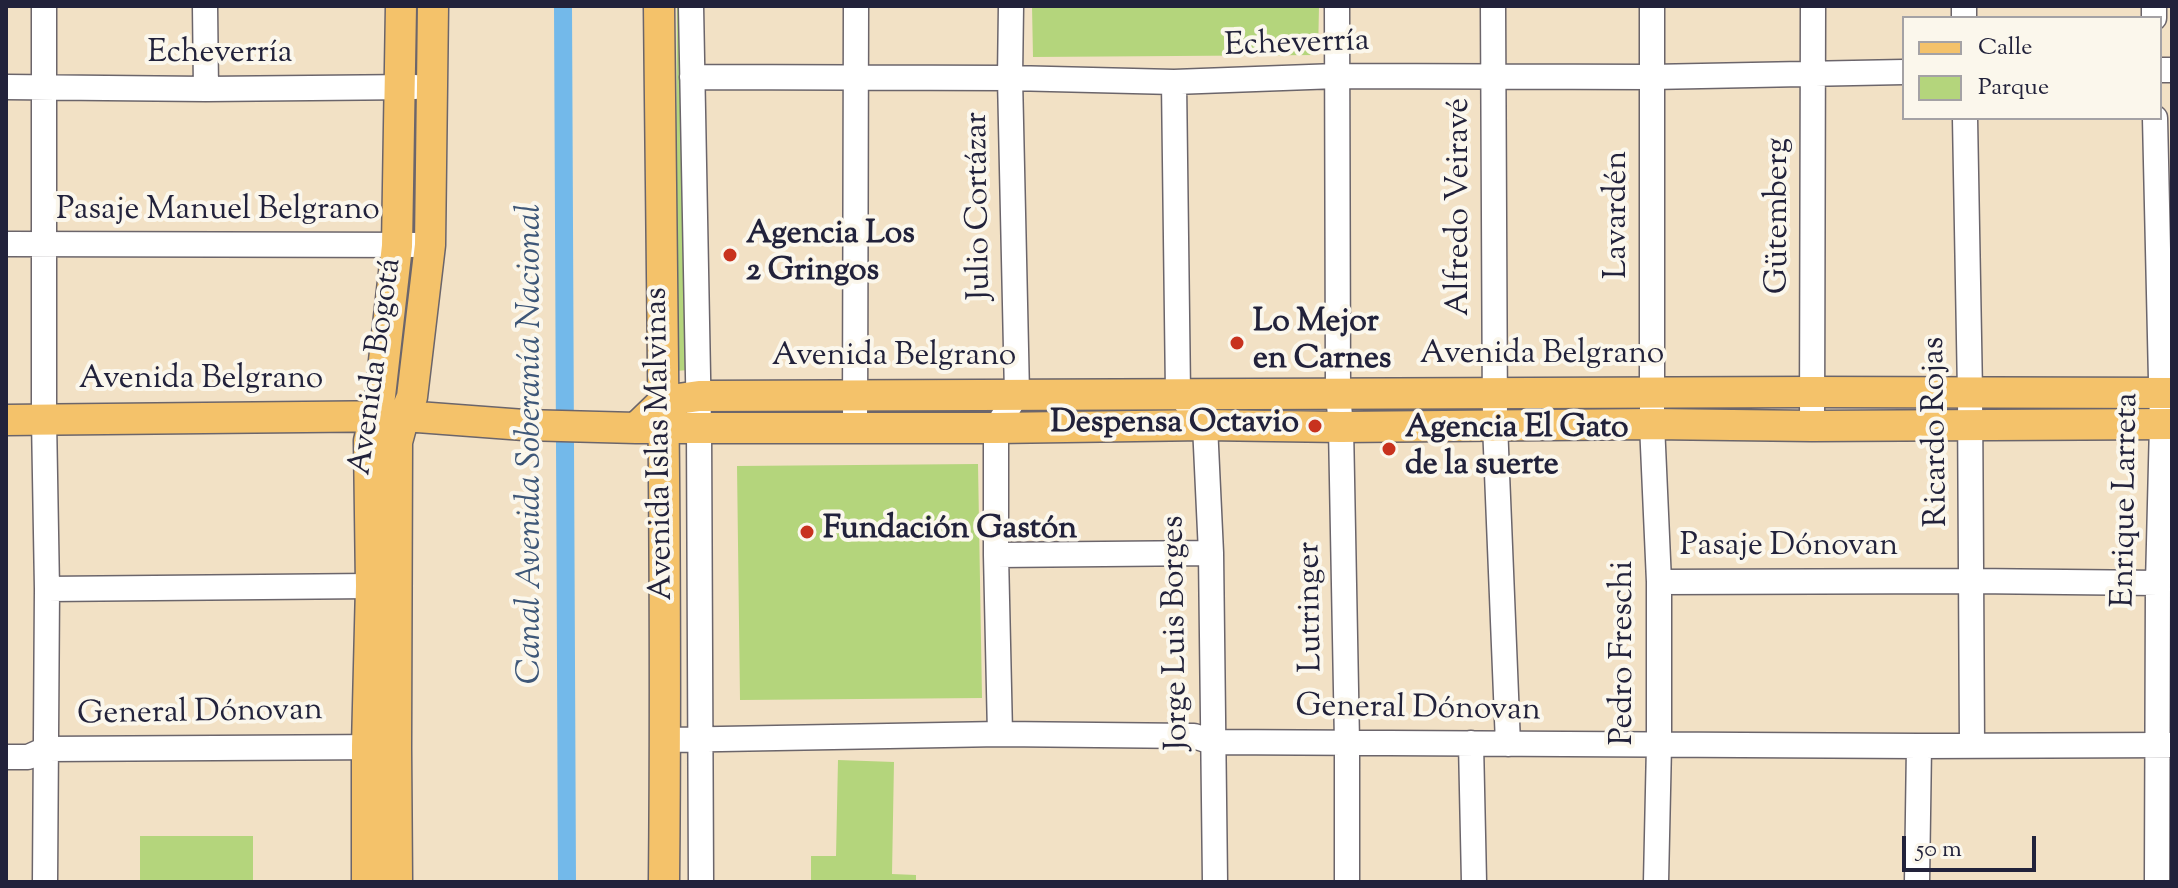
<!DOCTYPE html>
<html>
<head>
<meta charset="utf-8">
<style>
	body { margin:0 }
	#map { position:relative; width:2178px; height:888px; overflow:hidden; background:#f2e1c5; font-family:"Sorts Mill Goudy",serif }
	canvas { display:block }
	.frame { position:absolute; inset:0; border:8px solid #22223b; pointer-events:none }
	.legend { position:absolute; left:1902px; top:16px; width:260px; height:104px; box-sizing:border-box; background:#fbf7ec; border:2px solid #a4a2a5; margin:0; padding:10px 14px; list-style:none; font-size:24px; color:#22223b }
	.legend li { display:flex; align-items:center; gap:16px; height:40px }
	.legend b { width:40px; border:2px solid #a4a2a5 }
	.scale { position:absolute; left:1902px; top:836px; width:134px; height:36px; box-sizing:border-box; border:4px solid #22223b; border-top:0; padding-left:10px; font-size:24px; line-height:28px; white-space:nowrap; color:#22223b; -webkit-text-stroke:6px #fbf7ec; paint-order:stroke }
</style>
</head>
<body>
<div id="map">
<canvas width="2178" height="888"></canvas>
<div class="frame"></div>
<ul class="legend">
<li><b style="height:10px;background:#f4c26a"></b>Calle</li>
<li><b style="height:22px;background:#b4d57c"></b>Parque</li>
</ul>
<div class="scale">50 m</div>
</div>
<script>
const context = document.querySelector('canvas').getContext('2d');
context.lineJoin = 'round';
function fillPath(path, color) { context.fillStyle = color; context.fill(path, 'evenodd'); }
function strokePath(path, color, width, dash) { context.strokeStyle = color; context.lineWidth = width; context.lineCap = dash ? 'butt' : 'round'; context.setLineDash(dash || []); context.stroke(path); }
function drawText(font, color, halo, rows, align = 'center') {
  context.font = font + ' "Sorts Mill Goudy",serif'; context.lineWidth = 8; context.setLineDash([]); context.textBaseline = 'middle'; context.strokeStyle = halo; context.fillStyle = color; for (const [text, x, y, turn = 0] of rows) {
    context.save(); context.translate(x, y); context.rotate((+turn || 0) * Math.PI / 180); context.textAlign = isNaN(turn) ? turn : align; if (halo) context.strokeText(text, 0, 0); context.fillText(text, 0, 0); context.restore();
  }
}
const green = new Path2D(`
	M677,6H680L689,370L675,371Z
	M1032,6H1319L1318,55L1033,57Z
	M978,464L982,698L740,700L737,466Z
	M838,760L894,762L892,874L916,875V882H811V856H836Z
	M140,836H253V882H140Z`);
const canal = new Path2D(`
	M563,6L567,882`);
const minor = new Path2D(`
	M44,6V419L47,589L45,882
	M205,6L206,89
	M691,6L699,428L701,882
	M1337,6L1338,394L1341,427L1347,742V882
	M1493,6L1495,424L1508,744
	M1652,6V424L1659,582V745L1656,882
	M1964,6V18
	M2154,18V6
	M2160,70H2172
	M692,77L1010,78L1174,82L1337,76L1651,77L1904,72
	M1174,82L1178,393L1205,425L1211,553L1215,882
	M6,87L206,89L415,87
	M1965,118L1970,393L1972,745
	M2155,118L2162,424L2158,583L2157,882
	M6,244L430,245
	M1812,426L1813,6
	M855,427L856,6
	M996,555L1211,553
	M1659,582L1972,581L2158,583
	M47,589L371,586
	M1000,734L996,555V428L1017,394L1010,78L1011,6
	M665,740L1000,734L1194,736L1212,742L1919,746L2172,745
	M1471,743L1474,882
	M6,757H28L46,749L385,747
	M1917,882L1919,746`);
const major = new Path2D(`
	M659,6C662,298 667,590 664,882
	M6,420L404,416L524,425L636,428H996L1205,425L1341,427L1652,424L1812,426L2172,424
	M636,428L664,401L699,396L1812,392L2172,393
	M367,882V746L371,586L369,441L380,396L397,246L401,6
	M397,882L396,747L397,442L404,416L412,397L430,245L433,6`);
const markers = [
	[730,255,8,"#c8321e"],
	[1237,343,8,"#c8321e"],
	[1315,426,8,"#c8321e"],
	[1389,449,8,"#c8321e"],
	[807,532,8,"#c8321e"]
];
const streetNames = [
	["Echeverría",1297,46,-2],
	["Echeverría",220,56],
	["Julio Cortázar",981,206,-91],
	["Alfredo Veiravé",1462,207,-90],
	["Pasaje Manuel Belgrano",218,213],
	["Lavardén",1620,215,-90],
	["Gütemberg",1781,216,-90],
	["Avenida Belgrano",1542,357],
	["Avenida Belgrano",894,359],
	["Avenida Bogotá",378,367,-82],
	["Avenida Belgrano",201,382],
	["Ricardo Rojas",1938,432,-91],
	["Avenida Islas Malvinas",662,444,-91],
	["Enrique Larreta",2128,500,-89],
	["Pasaje Dónovan",1789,549],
	["Lutringer",1313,607,-91],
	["Jorge Luis Borges",1178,633,-91],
	["Pedro Freschi",1626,653,-90],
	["General Dónovan",1418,711,1],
	["General Dónovan",200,715,-1]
];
const poiNames = [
	["Agencia Los",746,237],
	["2 Gringos",746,274],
	["Lo Mejor",1253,325],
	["en Carnes",1253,362],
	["Despensa Octavio",1299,426,"right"],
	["Agencia El Gato",1405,431],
	["de la suerte",1405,468],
	["Fundación Gastón",823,532]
];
const waterNames = [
	["Canal Avenida Soberanía Nacional",533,444,-90]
];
fillPath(green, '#b4d57c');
strokePath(canal, '#73b9ea', 18);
strokePath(minor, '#6b656b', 27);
strokePath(major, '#6b656b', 33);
strokePath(minor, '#fff', 24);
strokePath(major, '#f4c26a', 30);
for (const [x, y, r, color] of markers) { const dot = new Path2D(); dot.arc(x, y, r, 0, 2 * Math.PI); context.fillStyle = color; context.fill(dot); strokePath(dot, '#fbf7ec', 3); }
drawText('32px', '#22223b', '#fbf7ec', streetNames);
drawText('bold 32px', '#22223b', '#fbf7ec', poiNames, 'left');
drawText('italic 34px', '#3e5778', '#fbf7ec', waterNames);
</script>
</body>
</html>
